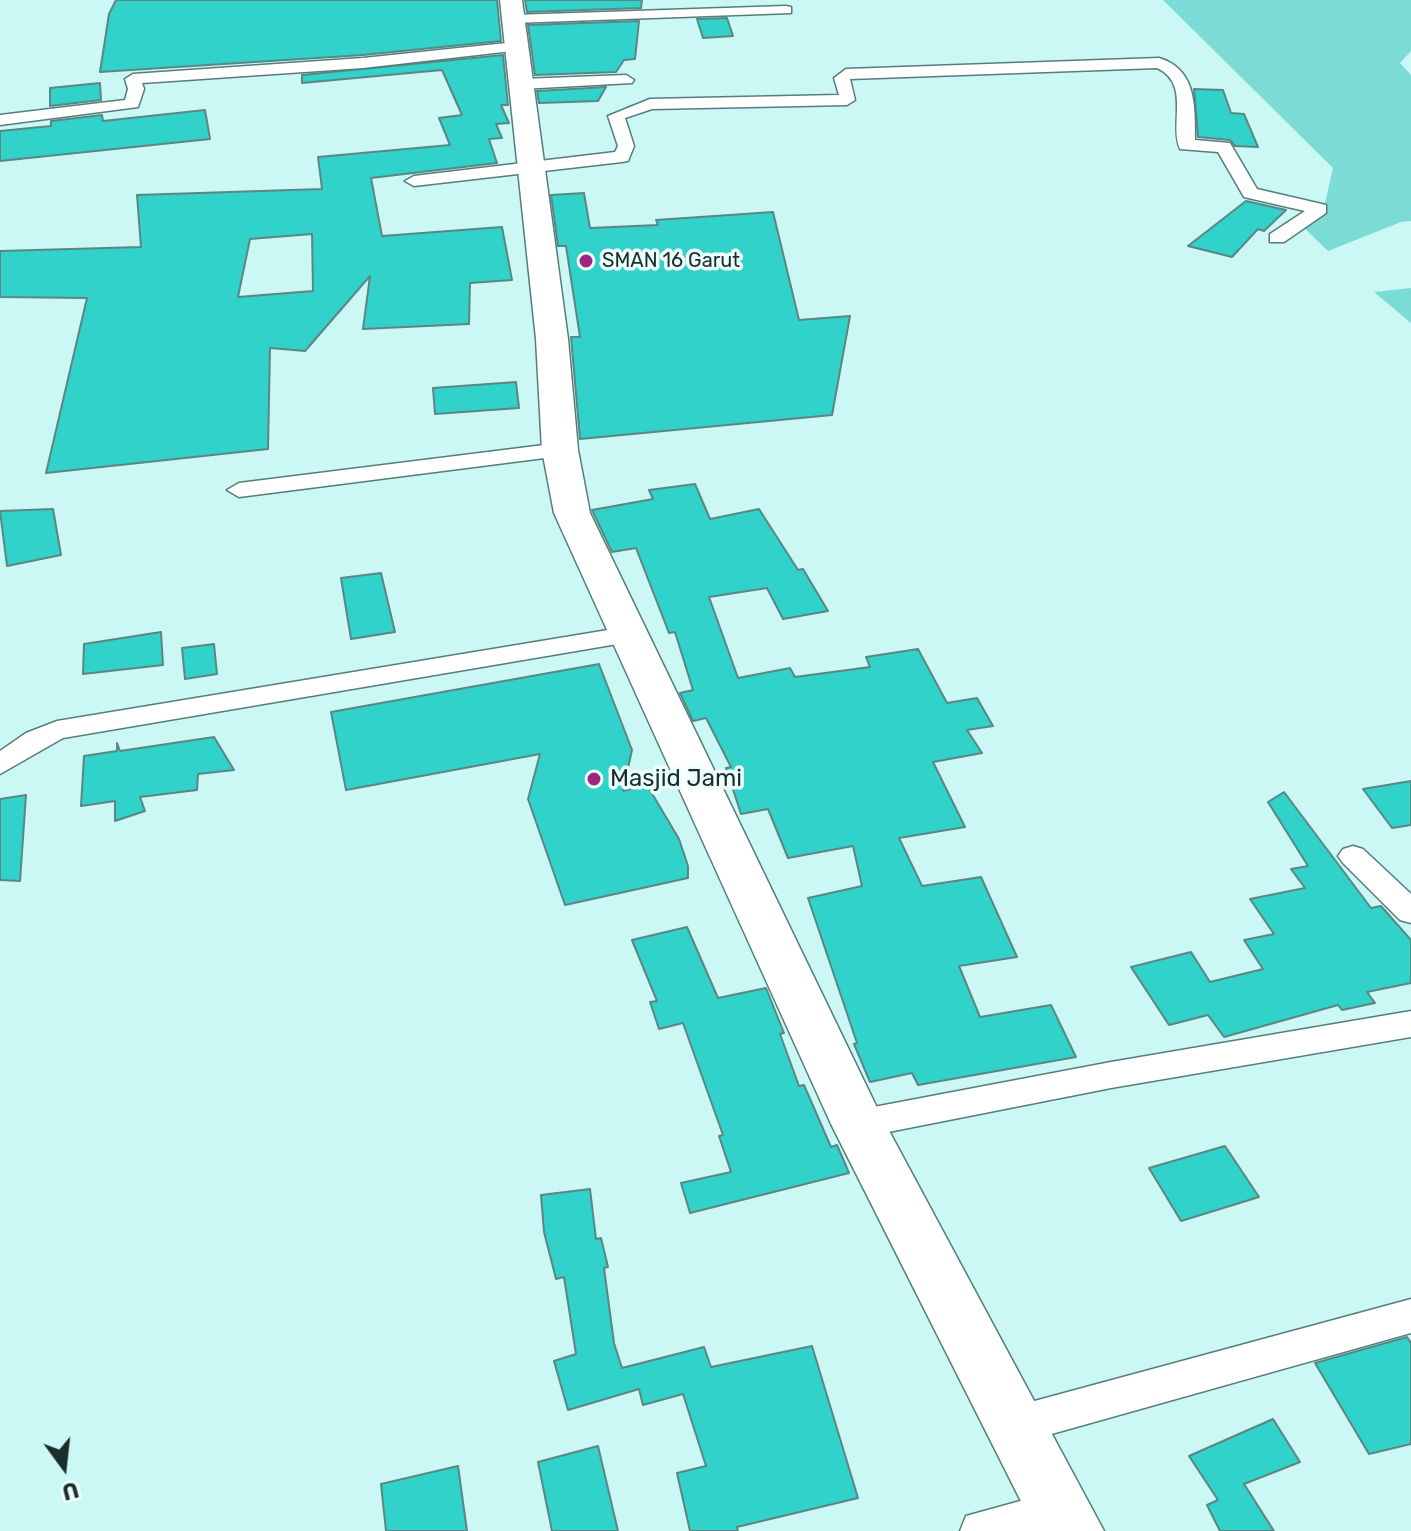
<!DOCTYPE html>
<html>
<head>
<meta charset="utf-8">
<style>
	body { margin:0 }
	#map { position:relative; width:1411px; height:1531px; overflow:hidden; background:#cbf8f4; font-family:Rubik,sans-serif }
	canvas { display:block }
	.north { position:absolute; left:24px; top:1427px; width:80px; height:80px; -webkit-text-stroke:6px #edfffd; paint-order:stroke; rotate:165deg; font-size:22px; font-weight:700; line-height:32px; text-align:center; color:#1c2e2c }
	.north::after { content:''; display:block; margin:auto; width:28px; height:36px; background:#1c2e2c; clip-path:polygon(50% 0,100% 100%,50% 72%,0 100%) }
</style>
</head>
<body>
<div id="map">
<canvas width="1411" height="1531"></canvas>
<div class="north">U</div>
</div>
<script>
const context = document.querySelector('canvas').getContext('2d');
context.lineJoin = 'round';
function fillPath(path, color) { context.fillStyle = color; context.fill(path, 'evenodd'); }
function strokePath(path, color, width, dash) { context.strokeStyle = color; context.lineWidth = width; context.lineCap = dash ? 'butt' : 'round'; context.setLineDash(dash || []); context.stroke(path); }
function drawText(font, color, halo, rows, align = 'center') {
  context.font = font + ' Rubik,sans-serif'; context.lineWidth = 7; context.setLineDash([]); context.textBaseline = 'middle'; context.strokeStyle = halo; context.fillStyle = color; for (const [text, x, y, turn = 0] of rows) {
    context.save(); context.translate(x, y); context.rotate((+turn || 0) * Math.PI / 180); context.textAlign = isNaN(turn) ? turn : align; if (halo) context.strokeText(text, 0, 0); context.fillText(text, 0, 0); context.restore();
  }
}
const green = new Path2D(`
	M1163,0H1411V51L1400,63L1411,75V221L1401,222L1328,251L1303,227L1324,208L1333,168Z
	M1411,288V323L1374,292Z`);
const building = new Path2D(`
	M116,0H497L501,41L363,55L100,72L109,14Z
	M525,0H642L641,8L527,12Z
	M727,18L733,36L703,38L697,19Z
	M639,21L635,59L624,60L616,72L535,75L528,25Z
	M503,55L508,105H501L509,123L496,124L502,138L489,139L497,163L371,178L382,236L502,227L512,280L470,283L469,324L363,329L370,276L305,351L270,348L268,449L46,473L87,298L0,297V251L141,247L137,195L322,189L318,157L450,145L439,118L462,115L442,70L302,83V75ZM312,234L313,291L238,297L250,239Z
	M100,83L101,100L50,106V88Z
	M606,87L598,101L539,103L537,91Z
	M1194,89L1223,90L1231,113L1244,114L1258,147L1235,146L1230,140L1198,137Z
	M205,110L210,139L0,161V131L51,126V121L102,115L103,121Z
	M584,193L590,228L658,225L656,220L773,212L799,320L850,316L832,415L580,439L571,337H580L566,246H558L551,195Z
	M1246,201L1286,210L1264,231L1258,229L1232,257L1188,246Z
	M516,382L519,408L435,414L433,388Z
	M695,484L710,519L759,509L798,570L803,569L828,611L783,619L767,588L709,597L738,678L790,668L795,677L870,667L866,657L918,649L947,703L977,698L993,726L967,730L982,753L933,762L965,827L899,838L922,886L981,877L1017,957L959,966L980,1017L1051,1005L1076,1057L918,1085L912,1073L870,1082L854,1044L857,1043L808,898L862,886L853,846L788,858L768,809L741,814L726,768L731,767L706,718L693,721L680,693L693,690L675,632L669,633L636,548L612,552L592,510L653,499L649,490Z
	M53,509L61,555L7,566L0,511Z
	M381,573L395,632L351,639L341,578Z
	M161,632L163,665L83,674L84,644Z
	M214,644L217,674L185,679L182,648Z
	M599,664L632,750L623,791L647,785L679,839L688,866V878L565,905L528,799L540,754L346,790L331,712Z
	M214,737L234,770L198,774L197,790L140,797L145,811L115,821V801L81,806L84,756L117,751V743L120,751Z
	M1411,781V825L1392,828L1363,789Z
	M1284,792L1371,908L1381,906L1411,940V983L1367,992L1375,1003L1342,1010L1338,1005L1224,1037L1208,1015L1169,1025L1131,967L1191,952L1210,982L1263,969L1244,940L1274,934L1250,899L1305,888L1291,869L1308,866L1268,802Z
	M26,795L20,881L0,880V799Z
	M687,927L718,998L766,988L784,1033L780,1034L799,1086L804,1085L831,1147L837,1145L849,1173L690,1213L681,1183L731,1172L719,1136L723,1135L683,1023L659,1029L650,1002L657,1001L632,940Z
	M1225,1146L1259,1197L1181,1221L1149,1168Z
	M590,1189L596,1239L601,1238L608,1267L604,1268L614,1343L622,1368L704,1347L711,1367L812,1346L858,1498L737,1527L738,1531H690L677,1473L706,1466L683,1394L643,1405L639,1389L568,1410L554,1361L576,1354L564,1277L556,1279L544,1232L541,1195Z
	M1407,1337L1411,1343V1444L1369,1454L1315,1363Z
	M1273,1419L1300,1462L1244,1484L1274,1531H1220L1207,1505L1218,1500L1189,1456Z
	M598,1446L618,1531H552L538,1462Z
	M458,1466L467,1531H386L381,1484Z`);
const minor = new Path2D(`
	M786,6L791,7V13L513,23L506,19L513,15Z
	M516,42L524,47L521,50L363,68L142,83L144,89L138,107L0,125V115L125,100L128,89L125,79L133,74L363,58Z
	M1159,58C1197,69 1195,108 1195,140L1230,143L1257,189L1326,205V213L1284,242H1270V234L1305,211L1244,197L1218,152L1180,149C1169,123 1191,84 1157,68L850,79L855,100L847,105L652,109L625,118L634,146L628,161L622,162L414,186L405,181L414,176L615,152L618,146L608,116L650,99L839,95L834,78L846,69Z
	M626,75L634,80L632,83L521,89L513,84L521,79Z
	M560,443L571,450L568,455L239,497L227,490L239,483Z
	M626,627L639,635L635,641L63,738L0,774V751L26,733L57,721Z
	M1353,846L1363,849L1411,894V923L1400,920L1343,863L1338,856L1343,849Z
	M1411,1011V1037L1111,1088L858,1138L846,1134L841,1124L846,1114L858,1110L1111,1062Z
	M1411,1299V1333L1016,1444L1002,1438L996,1425L1002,1412L1016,1406Z
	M1060,1490L1075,1496L1081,1510L1075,1524L1057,1531H960L966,1516Z`);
const primary = new Path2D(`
	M500,0H522L568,339L578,450L590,513L880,1114L1104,1531H1036L831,1124L554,513L542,450L536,339Z`);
const markers = [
	[586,261,8,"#9d267f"],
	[594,779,8,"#9d267f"]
];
const farPoinames = [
	["SMAN 16 Garut",602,261]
];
const poiNames = [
	["Masjid Jami",610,779]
];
fillPath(green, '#7bdcd6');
fillPath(building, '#30d2ca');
strokePath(building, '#5c8683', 2);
strokePath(minor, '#547e7b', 3);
strokePath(primary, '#547e7b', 3);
fillPath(minor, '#fff');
fillPath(primary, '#fff');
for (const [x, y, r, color] of markers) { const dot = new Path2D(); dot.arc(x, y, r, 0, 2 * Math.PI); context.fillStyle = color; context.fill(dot); strokePath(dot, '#edfffd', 3); }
drawText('20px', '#1c2e2c', '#edfffd', farPoinames, 'left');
drawText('24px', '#1c2e2c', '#edfffd', poiNames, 'left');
</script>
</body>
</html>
